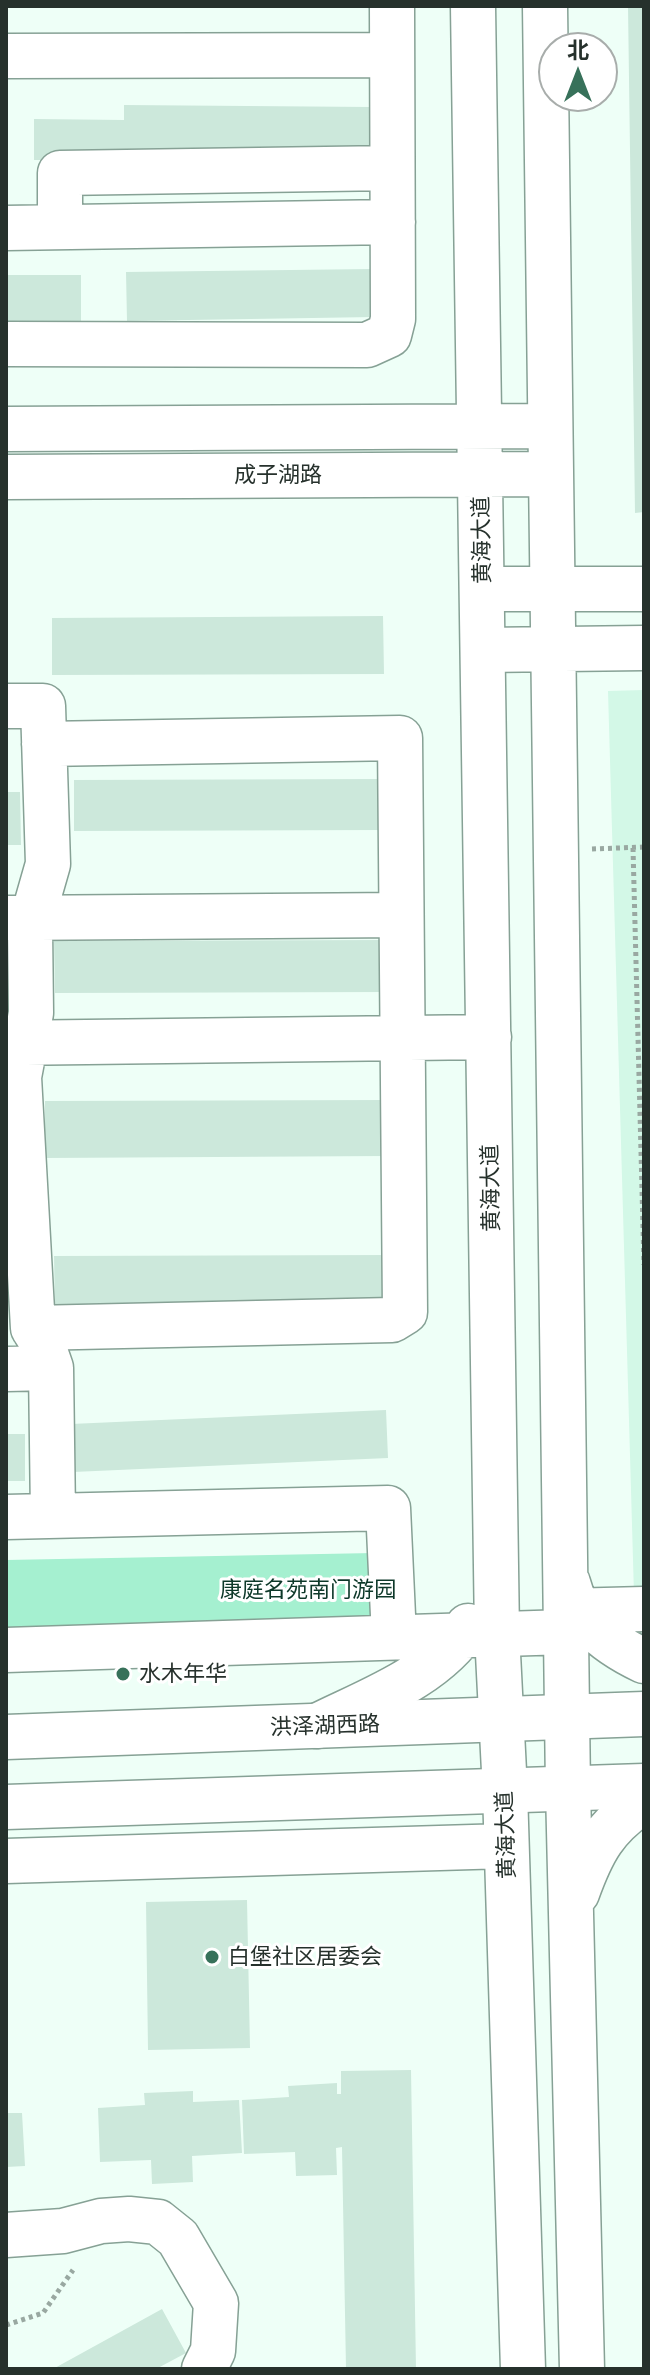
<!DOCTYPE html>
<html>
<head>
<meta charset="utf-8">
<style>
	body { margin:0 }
	#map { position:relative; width:650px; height:2375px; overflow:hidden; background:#eefff7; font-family:"Asap Condensed","Noto Sans SC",sans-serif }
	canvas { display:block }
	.frame { position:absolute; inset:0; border:8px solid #26312c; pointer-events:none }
	.north { position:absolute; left:538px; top:32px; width:80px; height:80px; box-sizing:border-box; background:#fff; border:2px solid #a8adab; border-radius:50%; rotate:0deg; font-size:22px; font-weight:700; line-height:32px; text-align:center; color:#26312c }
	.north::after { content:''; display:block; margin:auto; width:28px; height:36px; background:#37715a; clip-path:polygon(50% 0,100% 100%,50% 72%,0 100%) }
</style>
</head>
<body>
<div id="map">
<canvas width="650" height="2375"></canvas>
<div class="frame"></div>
<div class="north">北</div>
</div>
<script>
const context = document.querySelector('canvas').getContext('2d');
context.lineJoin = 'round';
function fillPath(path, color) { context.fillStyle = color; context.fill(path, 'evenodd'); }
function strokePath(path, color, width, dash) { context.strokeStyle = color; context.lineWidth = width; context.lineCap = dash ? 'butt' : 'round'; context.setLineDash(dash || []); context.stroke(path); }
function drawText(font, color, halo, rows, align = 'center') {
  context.font = font + ' "Asap Condensed","Noto Sans SC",sans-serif'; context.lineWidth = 6; context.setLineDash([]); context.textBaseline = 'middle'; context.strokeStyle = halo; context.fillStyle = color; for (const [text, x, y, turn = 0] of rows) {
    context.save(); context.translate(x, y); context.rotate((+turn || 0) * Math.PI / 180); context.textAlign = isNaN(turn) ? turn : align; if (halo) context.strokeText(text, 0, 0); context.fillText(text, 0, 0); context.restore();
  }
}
const built = new Path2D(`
	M644,690V1593L634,1594L608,691Z`);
const green = new Path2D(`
	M374,1553L376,1625L6,1630V1560Z`);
const building = new Path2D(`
	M628,6H644V512L635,513Z
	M124,105L371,107L370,151L126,149V161L34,160V119L124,120Z
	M373,269L374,317L127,321L126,272Z
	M6,275H81V324H6Z
	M383,616L384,674L52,675V618Z
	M382,779V830L74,831V780Z
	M6,792H20L21,845H6Z
	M386,940V992L55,993L54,941Z
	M386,1100V1156L45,1158V1101Z
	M389,1255V1308L55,1310L54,1256Z
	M386,1410L388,1458L73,1472L71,1424Z
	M6,1434H25V1481H6Z
	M247,1900L250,2048L148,2050L146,1902Z
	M411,2070L416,2369H346L342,2147L336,2148L337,2175L296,2176L295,2152L244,2154L242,2100L289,2097L288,2086L337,2083V2094H341V2071Z
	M193,2091V2102L239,2100L242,2153L192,2156L193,2182L152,2184L151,2160L100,2162L98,2108L145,2105L144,2093Z
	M6,2113H22L25,2166L6,2167Z
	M162,2309L186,2353L156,2369H53Z`);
const path = new Path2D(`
	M633,848L644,1265
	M592,849L644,847
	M6,2325L43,2313L73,2270`);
const minor = new Path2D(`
	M473,6L497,1634L505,1791L523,2369
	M545,6L568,1789L582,2369
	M6,56L392,55
	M60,227V173L392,168
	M6,228L393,222
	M6,344L367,345L389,335L393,319L392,6
	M6,429L548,426
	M6,477L549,474
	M482,589H644
	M483,650L644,648
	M6,706H43L48,864L30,927L31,1013L19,1077L33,1328L42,1342L51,1368L53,1516
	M6,918L401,915
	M6,1043L489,1037
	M33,1328L392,1320L405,1312L400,738L44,744
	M6,1369L51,1368
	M6,1517L388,1508L394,1637
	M568,1583C577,1621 610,1645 644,1661
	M566,1611L644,1609
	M6,1650L566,1632
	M317,1726C369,1700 435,1677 468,1626
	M6,1861L506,1846
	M577,1893C592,1851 605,1826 644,1801
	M6,2235L63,2231L101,2221L129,2219L158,2222L178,2238L216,2303L213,2351L204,2369`);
const major = new Path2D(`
	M6,1737L644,1714
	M6,1807L644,1786`);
const markers = [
	[123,1674,8,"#37715a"],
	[212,1957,8,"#37715a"]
];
const streetNames = [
	["成子湖路",278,475],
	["黄海大道",482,540,-91],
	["黄海大道",491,1188,-91],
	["洪泽湖西路",325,1726,-2],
	["黄海大道",506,1835,-92]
];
const parkNames = [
	["康庭名苑南门游园",308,1590]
];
const poiNames = [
	["水木年华",139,1674],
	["白堡社区居委会",228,1957]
];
fillPath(built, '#d3f8e7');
fillPath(green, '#a5f0d0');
fillPath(building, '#cce8db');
strokePath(minor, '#86a195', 47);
strokePath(major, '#86a195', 47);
strokePath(path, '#99a8a1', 5, [4, 4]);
strokePath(minor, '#fff', 44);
strokePath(major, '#fff', 44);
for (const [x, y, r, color] of markers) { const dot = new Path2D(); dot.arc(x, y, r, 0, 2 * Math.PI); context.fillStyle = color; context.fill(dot); strokePath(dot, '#fff', 3); }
drawText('22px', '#26312c', '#fff', streetNames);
drawText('22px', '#0d3829', '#fff', parkNames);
drawText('22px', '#26312c', '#fff', poiNames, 'left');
</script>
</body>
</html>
